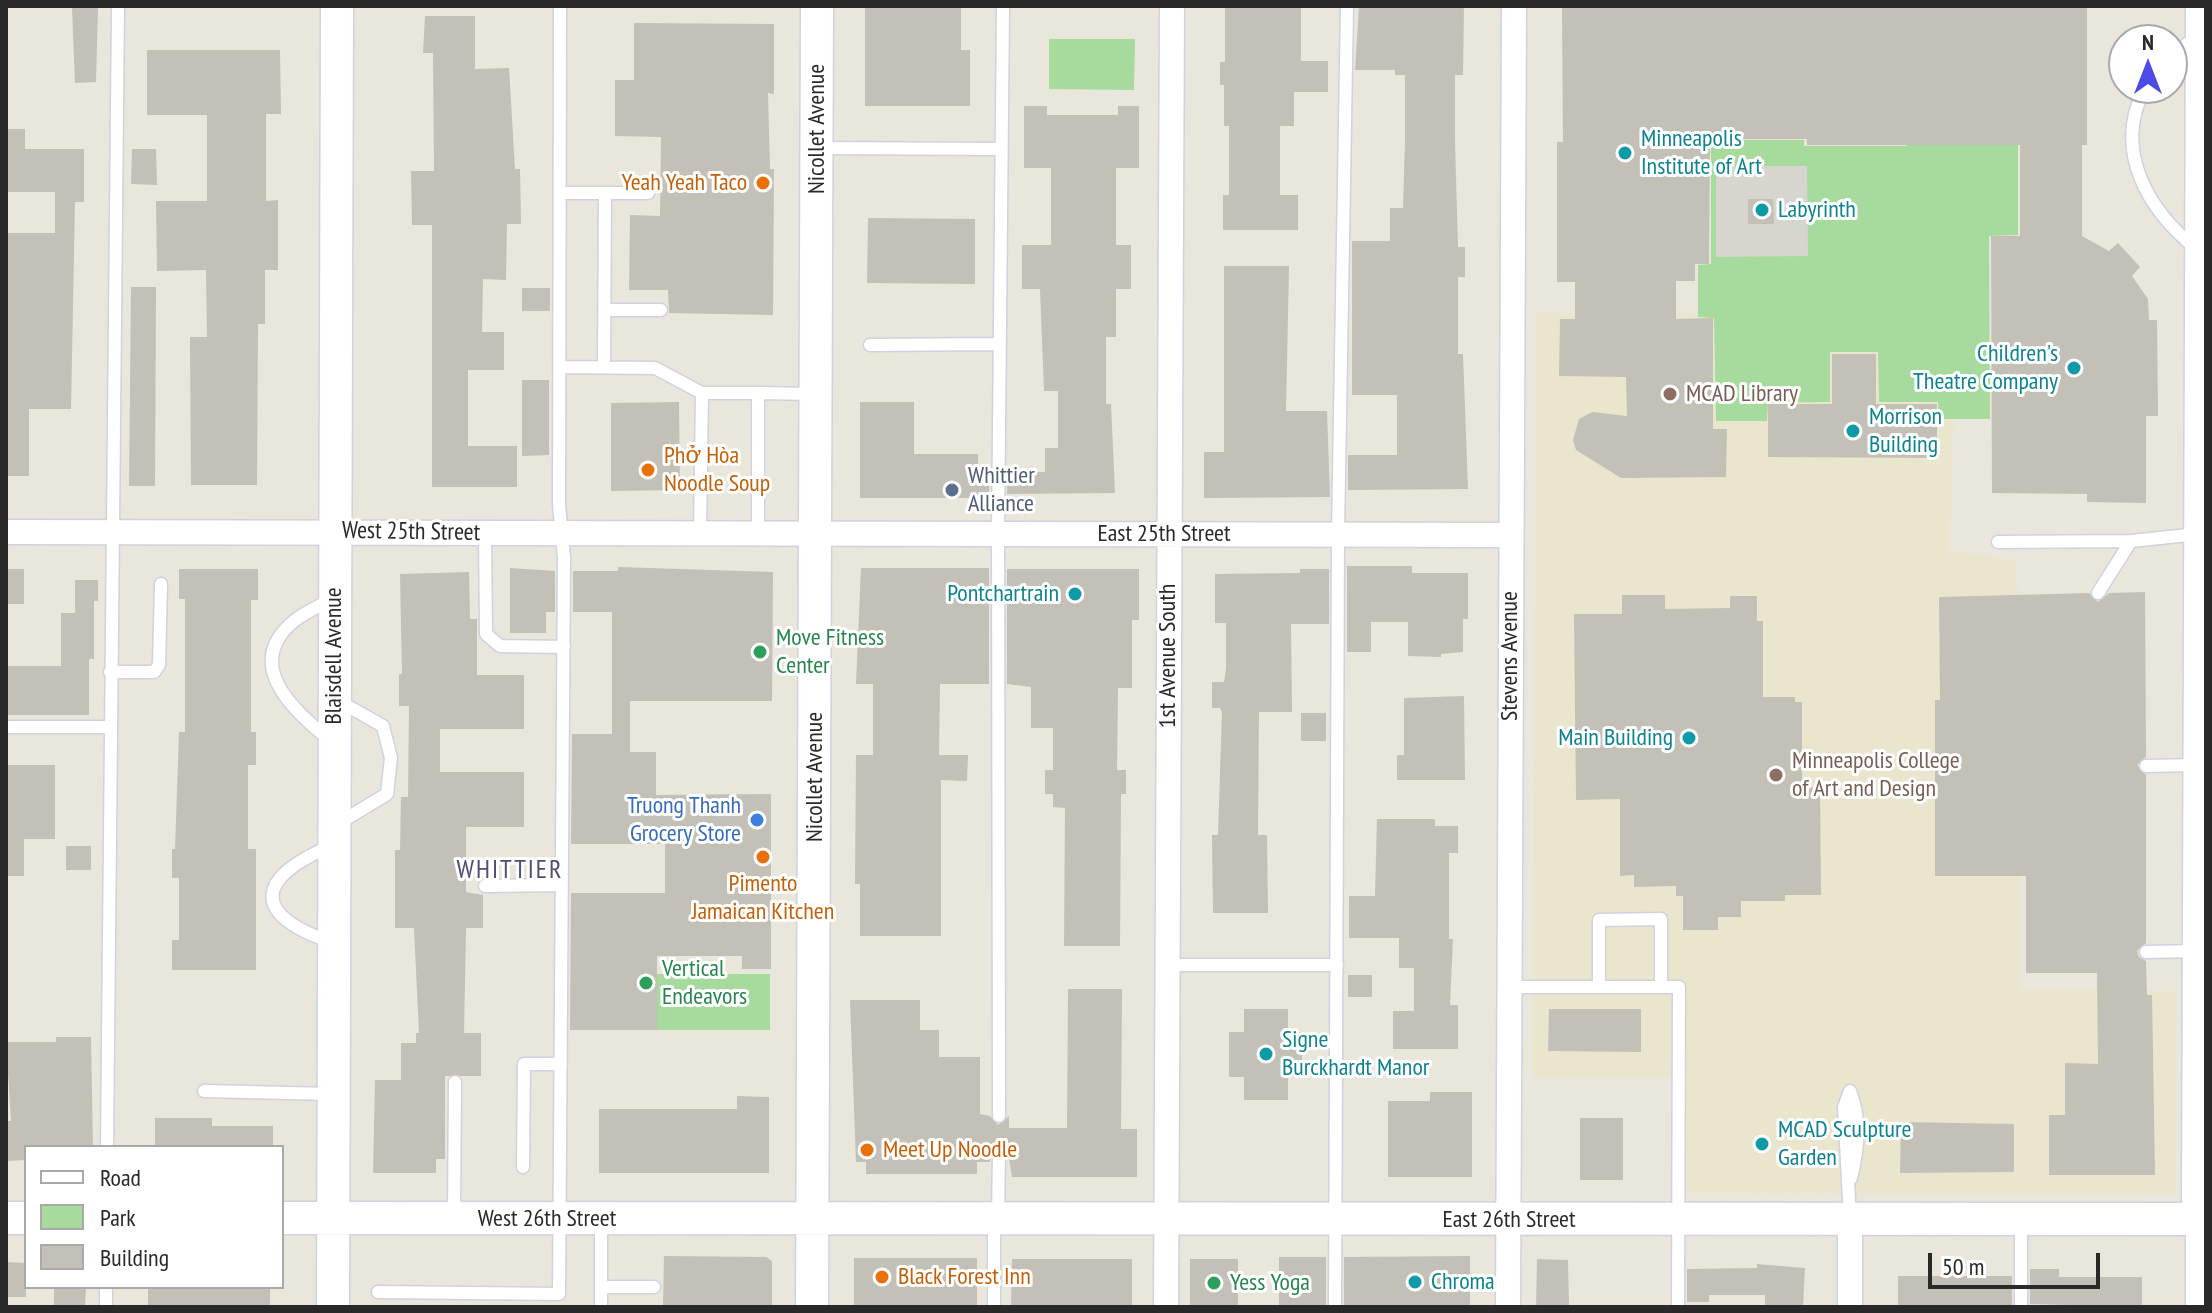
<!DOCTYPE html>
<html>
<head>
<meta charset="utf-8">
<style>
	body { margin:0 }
	#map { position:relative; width:2212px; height:1313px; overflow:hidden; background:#e9e6dc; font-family:"PT Sans Narrow",sans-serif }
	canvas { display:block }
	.frame { position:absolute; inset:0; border:8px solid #292929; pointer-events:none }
	.legend { position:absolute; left:24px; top:1145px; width:260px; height:144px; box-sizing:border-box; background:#fff; border:2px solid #a9a9a9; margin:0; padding:10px 14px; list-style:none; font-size:24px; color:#292929 }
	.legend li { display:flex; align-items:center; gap:16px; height:40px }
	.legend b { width:40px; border:2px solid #a9a9a9 }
	.north { position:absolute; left:2108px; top:24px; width:80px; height:80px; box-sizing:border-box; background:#fff; border:2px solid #a9a9a9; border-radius:50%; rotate:0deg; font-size:22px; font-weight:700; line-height:32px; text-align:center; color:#292929 }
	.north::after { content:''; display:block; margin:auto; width:28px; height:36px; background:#4c4be7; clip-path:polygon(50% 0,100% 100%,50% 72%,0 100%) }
	.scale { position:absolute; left:1928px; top:1253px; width:172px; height:36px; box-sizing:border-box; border:4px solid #292929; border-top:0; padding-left:10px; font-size:24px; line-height:28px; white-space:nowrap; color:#292929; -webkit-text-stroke:6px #fff; paint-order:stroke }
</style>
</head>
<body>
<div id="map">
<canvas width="2212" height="1313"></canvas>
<div class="frame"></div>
<ul class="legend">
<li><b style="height:10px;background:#fff"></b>Road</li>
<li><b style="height:22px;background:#a6db9d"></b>Park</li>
<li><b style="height:22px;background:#c2c0b7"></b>Building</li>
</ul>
<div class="north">N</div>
<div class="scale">50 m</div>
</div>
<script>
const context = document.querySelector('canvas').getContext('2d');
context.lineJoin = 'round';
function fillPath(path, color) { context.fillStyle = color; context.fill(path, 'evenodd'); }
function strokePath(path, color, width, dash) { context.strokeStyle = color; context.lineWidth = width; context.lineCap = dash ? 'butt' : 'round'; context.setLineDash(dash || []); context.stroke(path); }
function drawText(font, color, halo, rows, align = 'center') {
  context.font = font + ' "PT Sans Narrow",sans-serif'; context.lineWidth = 6; context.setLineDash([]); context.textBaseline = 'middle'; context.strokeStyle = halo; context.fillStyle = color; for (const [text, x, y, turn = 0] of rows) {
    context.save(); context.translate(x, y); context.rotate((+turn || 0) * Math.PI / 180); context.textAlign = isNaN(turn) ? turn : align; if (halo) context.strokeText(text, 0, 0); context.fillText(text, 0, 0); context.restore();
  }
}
const education = new Path2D(`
	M1536,313H1766L1955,370L1950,550L2017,561L2020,989L2176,991V1194L1676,1193V1078L1533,1077Z`);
const green = new Path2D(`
	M1049,39H1135L1134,90L1049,89Z
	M1711,140H1804V146H1906L1907,140L2018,143V235L1989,236L1990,419H1939L1938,402H1879L1878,352H1830V402L1768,403L1767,421H1716L1714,318L1698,317V265L1711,264Z
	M657,974H770V1030H657Z`);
const plaza = new Path2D(`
	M1716,166H1807L1808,256L1716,257Z`);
const building = new Path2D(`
	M865,6H961V50H970V106H865Z
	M1225,6H1301V61H1328V92H1294V126H1280V195H1298V230H1223V195H1229V126H1224V85H1220V62H1225Z
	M1359,6H1464L1463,75H1455V142L1458,247H1465V277H1458V354H1463L1468,489L1348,490V455H1397V395H1352V241H1390V208H1403L1405,142V75H1395V70H1355Z
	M1562,6H2087V145H2082V236L2109,251L2118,243L2140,267L2132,276L2148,299L2149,320H2157L2158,416H2146V503L2087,502V494L1992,493L1991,236H2020V145H1807V139H1710L1709,264H1695V281H1676V319L1713,318V429H1727L1726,477L1621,478L1576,450L1573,440L1579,419L1592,412L1627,416L1626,377L1559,376L1560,319H1575V282H1557V142H1563Z
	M72,7H98L96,82L75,83Z
	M425,16H475V69L509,68L515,169H520L521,224H507L506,280L483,279L482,332H504V370H468V446H517V487H432V225H412L411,171H434L433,53H423Z
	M634,23L774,24V94L768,93L770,169H774L773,315L669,313L668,290H629L630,215L660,216L661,137L615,136V80H634Z
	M147,50H280L281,114H266V201L278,200V270H265V324H258L257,485H191L190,337H207L206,270L157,271L156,201H207V115H147Z
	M1024,106H1047V115H1118V106H1139V168H1116V245H1131V289H1116V337H1106V404H1111L1115,493L1007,494L1008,472H1045V448H1058V391H1044L1040,289H1022V245H1051V168H1024Z
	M6,129H25V149H84V202H75L71,409H29V476H6V233H55V192H6Z
	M132,149H156L157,185L131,184Z
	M1748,199H1773L1774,224H1748Z
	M868,218L975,219V284L867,283Z
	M1224,266H1289L1286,411H1327L1330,497L1204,498V452H1224Z
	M131,287H156L155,486H129Z
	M522,288H550V311H522Z
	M1832,354H1876V404H1937V458L1768,457V404H1832Z
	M522,380H549V455L522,456Z
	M679,402L680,490L611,491V403Z
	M860,402H914V454H978V472H990L989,494H978V498H860Z
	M1347,566H1412V573H1468V619H1463V652L1441,654V657L1408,656V622H1371V652H1347Z
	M618,567L773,572L772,701H630V752H656V795L771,794V969H742V956H657V1030H570L571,893H665V844H571L572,734H612V612H573V571H618Z
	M510,568L555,571V612H546V633H510Z
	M861,568H989V684H940L939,755H968L967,781L941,780V936H860V884H855L856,755H873V684H856Z
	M6,569H24V604H6Z
	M179,569H258V600H251V732H256V765H248V849H256V970H172V940H179V878H172V849H175L179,732H185V599H179Z
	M1007,569H1139V620H1132V688H1118L1117,770H1126V794H1121L1120,946H1064L1065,808L1053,807V794H1045V770H1053V728H1031V687L1007,684Z
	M1300,569H1329V624H1291L1292,712H1259L1258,835H1267L1268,913H1213L1212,835H1218L1222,712L1220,708H1212V682H1224L1226,669V623H1215V574L1300,573Z
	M469,572L470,619H477V675H524V729H440V772H524V827H466V892L483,895V928H466L464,1033H481V1076H445V1159H436V1173H373L375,1080H401V1043H416V1033H419L414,928H395V850H400L401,797H408L409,706H399V674H402L400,574Z
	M75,580H98V601H94V659H89V715H6V666H61V613H75Z
	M2145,592L2146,757L2137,765L2146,775V943L2137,951L2139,957L2146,961L2147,995H2152L2155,1175H2049V1115H2065V1063L2098,1064L2097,973H2026V876H1935V700H1940L1939,597L2089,593L2098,602L2109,593Z
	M1622,595H1665V609L1730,608V596H1757V621H1763V697H1795V702H1802V787H1820L1821,895H1785V901H1741V917H1718V930H1683V896H1676V886L1634,887V875L1620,876V799L1576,800L1574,614H1622Z
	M1464,696L1465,780H1397V755H1404V698Z
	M1301,713H1326V741H1301Z
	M6,765H55V839H24V876H6Z
	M1377,819H1435V826H1458V853H1449V939H1453L1450,1005H1458V1049H1393V1011H1414V968H1399V938H1349V896H1375Z
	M66,846H91V870H66Z
	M1348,975H1372V997H1348Z
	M1068,989H1122L1121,1129H1137V1177H1012L1007,1145L998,1140L991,1145L990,1162H977V1174H866V1162H856L850,1000H920V1030H939V1057H980V1114L990,1116L998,1125L1009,1116V1128H1067Z
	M1244,1009H1288V1032H1302V1077H1288V1100H1244V1077H1229V1032H1244Z
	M1549,1009H1641V1052L1548,1051Z
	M56,1037H91L93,1147H26V1160L6,1161V1121H11L6,1042H56Z
	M1430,1092H1472V1177H1388V1101H1430Z
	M737,1096L769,1097V1173H599V1109H737Z
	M155,1118H212V1126H273V1147H155Z
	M1580,1118H1623V1180H1580Z
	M1901,1122L2014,1124V1172L1900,1173Z
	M664,1256L766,1257L772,1261V1307H663Z
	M1470,1256V1307L1344,1305V1257Z
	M1279,1257H1326V1305H1279Z
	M854,1258H977V1307H854Z
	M1012,1259H1132V1307H1011Z
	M1190,1259H1238V1307H1190Z
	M1537,1259L1568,1260L1569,1307H1536Z
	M6,1262L26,1263V1297H6Z
	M1757,1264L1805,1268L1803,1307H1765V1295H1709V1302H1687V1269L1757,1268Z
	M2030,1269H2059V1277H2142V1307L2030,1304Z
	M1898,1276H2012V1307H1898Z
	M54,1287H86L85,1307H54Z
	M148,1287H270V1307H148Z`);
const lane = new Path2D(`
	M2172,56L2197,36
	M2145,88C2112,150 2148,211 2198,250
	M817,148L1001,149
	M560,193H605L604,367
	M605,193H648
	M605,310H661
	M870,345L999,344
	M560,367L655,368L702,393H758
	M485,532L486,634L500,646L564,647
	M700,534L702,393
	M758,534V393L813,394
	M1998,542L2131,541L2198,534
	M2098,593L2131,541
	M110,672H154L159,665L161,584
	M337,700L383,726L391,758L387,794L339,823
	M6,727H110
	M331,741C295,712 241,665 294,621C305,612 320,606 332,599
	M2146,766L2198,765
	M485,886L562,885
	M331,942C249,914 257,877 331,846
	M2146,952L2198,951
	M1168,965H1337
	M1510,987H1679L1678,1307
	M1599,987V920L1661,919V987
	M204,1091L331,1094
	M1850,1091C1861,1118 1858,1151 1851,1178
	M999,1116L998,534L1003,6
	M107,1147L118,6
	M523,1167L524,1064H561
	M454,1216L455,1082
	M998,1218L999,1149
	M1850,1218L1844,1107L1850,1091
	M601,1219V1307
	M2021,1220V1307
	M601,1287H654
	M378,1292L559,1294L564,558L559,505L560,6
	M106,1307V1287
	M994,1307V1218
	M1335,1307L1338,533L1347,6`);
const street = new Path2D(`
	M6,532L1511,535
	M1850,1220V1307
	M1166,1307L1172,6
	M1508,1307L1514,6
	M2198,1307V1219`);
const secondary = new Path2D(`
	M6,1218H26
	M282,1218L2206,1219
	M2198,1219L2202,6
	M333,1307L337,6
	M812,1307L817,6`);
const markers = [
	[1625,153,8,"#0f9aa8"],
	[763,183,8,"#e8710a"],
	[1762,210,8,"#0f9aa8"],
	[2074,368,8,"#0f9aa8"],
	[1670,394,8,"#8d6e63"],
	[1853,431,8,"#0f9aa8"],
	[648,470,8,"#e8710a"],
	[952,490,8,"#5c6f8a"],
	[1075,594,8,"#0f9aa8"],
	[760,652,8,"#2e9e5b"],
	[1689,738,8,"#0f9aa8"],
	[1776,775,8,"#8d6e63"],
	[757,820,8,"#3f7fe0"],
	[763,857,8,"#e8710a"],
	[646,983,8,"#2e9e5b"],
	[1266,1054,8,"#0f9aa8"],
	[1762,1144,8,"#0f9aa8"],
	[867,1150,8,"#e8710a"],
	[882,1277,8,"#e8710a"],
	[1415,1282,8,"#0f9aa8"],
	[1214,1283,8,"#2e9e5b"]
];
const streetNames = [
	["Nicollet Avenue",817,129,-90],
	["West 25th Street",411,532,1],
	["East 25th Street",1164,534],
	["Blaisdell Avenue",334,656,-90],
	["1st Avenue South",1168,656,-90],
	["Stevens Avenue",1510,656,-90],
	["Nicollet Avenue",815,777,-90],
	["West 26th Street",547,1219],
	["East 26th Street",1509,1220]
];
const cultureNames = [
	["Minneapolis",1641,139],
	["Institute of Art",1641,167],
	["Labyrinth",1778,210],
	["Children's",2058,354,"right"],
	["Theatre Company",2058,382,"right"],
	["Morrison",1869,417],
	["Building",1869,445],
	["Pontchartrain",1059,594,"right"],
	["Main Building",1673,738,"right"],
	["Signe",1282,1040],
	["Burckhardt Manor",1282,1068],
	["MCAD Sculpture",1778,1130],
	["Garden",1778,1158],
	["Chroma",1431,1282]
];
const foodNames = [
	["Yeah Yeah Taco",747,183,"right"],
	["Phở Hòa",664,456],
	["Noodle Soup",664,484],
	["Pimento",763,884,"center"],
	["Jamaican Kitchen",763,912,"center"],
	["Meet Up Noodle",883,1150],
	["Black Forest Inn",898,1277]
];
const educationNames = [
	["MCAD Library",1686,394],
	["Minneapolis College",1792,761],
	["of Art and Design",1792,789]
];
const serviceNames = [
	["Whittier",968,476],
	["Alliance",968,504]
];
const leisureNames = [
	["Move Fitness",776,638],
	["Center",776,666],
	["Vertical",662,969],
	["Endeavors",662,997],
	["Yess Yoga",1230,1283]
];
const shopNames = [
	["Truong Thanh",741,806],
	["Grocery Store",741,834]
];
const neighbourhoodNames = [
	["WHITTIER",510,871]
];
fillPath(education, '#eae6cd');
fillPath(green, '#a6db9d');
fillPath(plaza, '#d6d5ce');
fillPath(building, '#c2c0b7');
strokePath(lane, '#d1d1e0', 15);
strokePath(street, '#d1d1e0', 27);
strokePath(secondary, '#d1d1e0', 35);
strokePath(lane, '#fff', 12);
strokePath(street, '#fff', 24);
strokePath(secondary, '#fff', 32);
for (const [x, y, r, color] of markers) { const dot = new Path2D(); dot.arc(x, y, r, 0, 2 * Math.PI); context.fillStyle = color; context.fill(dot); strokePath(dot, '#fff', 3); }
drawText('24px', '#292929', '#fff', streetNames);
drawText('24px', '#0d838f', '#fff', cultureNames, 'left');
drawText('24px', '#c56008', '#fff', foodNames, 'left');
drawText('24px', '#785e54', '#fff', educationNames, 'left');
drawText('24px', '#4e5e75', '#fff', serviceNames, 'left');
drawText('24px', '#27864d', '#fff', leisureNames, 'left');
drawText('24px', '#366cbe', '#fff', shopNames, 'right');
context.letterSpacing = '2px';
drawText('26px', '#4e4e74', '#fff', neighbourhoodNames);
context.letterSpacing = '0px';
</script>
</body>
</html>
